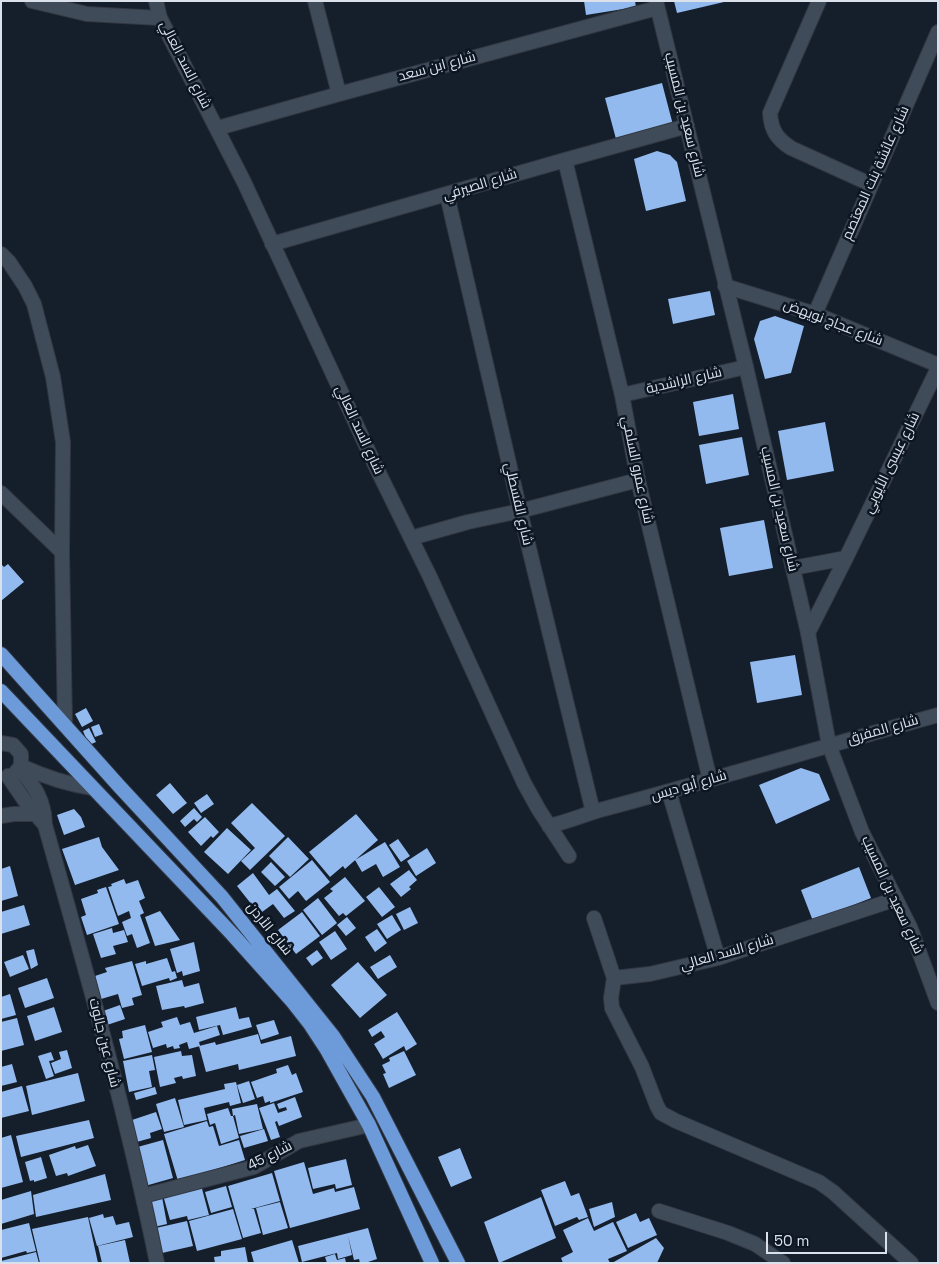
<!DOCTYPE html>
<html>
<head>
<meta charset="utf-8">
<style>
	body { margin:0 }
	#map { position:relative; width:939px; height:1264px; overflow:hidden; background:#151f2c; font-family:"Space Grotesk",sans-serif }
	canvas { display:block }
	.frame { position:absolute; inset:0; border:2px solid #dae1ea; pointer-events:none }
	.scale { position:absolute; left:766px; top:1232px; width:121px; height:22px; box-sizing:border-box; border:2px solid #dae1ea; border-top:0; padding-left:6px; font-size:15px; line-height:18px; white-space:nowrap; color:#dae1ea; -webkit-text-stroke:4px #0c1522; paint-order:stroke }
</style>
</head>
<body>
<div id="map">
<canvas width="939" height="1264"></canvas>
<div class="frame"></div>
<div class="scale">50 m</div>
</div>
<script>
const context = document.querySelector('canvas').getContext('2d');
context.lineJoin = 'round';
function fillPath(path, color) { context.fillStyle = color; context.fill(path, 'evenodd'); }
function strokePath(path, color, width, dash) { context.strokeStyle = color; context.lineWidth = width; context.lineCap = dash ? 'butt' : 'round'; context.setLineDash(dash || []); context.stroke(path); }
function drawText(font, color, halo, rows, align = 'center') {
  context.font = font + ' "Space Grotesk",Cairo,sans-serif'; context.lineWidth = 5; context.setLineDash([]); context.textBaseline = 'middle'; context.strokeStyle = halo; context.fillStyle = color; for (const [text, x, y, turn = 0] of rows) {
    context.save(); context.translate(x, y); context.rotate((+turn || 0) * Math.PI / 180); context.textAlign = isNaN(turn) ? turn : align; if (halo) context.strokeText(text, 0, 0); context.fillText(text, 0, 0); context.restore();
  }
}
const building = new Path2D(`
	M584,1H635L636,7L586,15Z
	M674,1H723L724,2L677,13Z
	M662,83L673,125L616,139L605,98Z
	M657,151L670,155L677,162L686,201L646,211L634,159Z
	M710,291L715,315L673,324L668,299Z
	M775,316L804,326L791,373L765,379L754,339L760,321Z
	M733,394L739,429L699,436L693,402Z
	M825,422L834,471L787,480L778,431Z
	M742,437L749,475L706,484L699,445Z
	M764,520L773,568L729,576L720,528Z
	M1,564L4,567L8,564L24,582L1,601Z
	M795,655L802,695L757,703L750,662Z
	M86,708L93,721L82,727L75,714Z
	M99,724L103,734L95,737L91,727Z
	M89,728L96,742L89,745L83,731Z
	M801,768L819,774L830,800L776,824L759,785Z
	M170,783L187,803L173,814L156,795Z
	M207,794L214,804L201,813L194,803Z
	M252,803L285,836L250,870L241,861L255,848L231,823Z
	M194,808L202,817L197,822L194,819L185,827L180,821Z
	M74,809L81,817L85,827L64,835L57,815Z
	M356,814L378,840L345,869L343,866L330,877L309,852Z
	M205,817L219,832L213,838L211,836L201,846L188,832Z
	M227,828L251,850L228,874L204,852Z
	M99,837L102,847L119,870L75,885L62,849Z
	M288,837L309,859L290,877L269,856Z
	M398,839L410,856L401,862L389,845Z
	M385,842L400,867L383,877L376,864L362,872L355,860Z
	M427,848L436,863L416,876L407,861Z
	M312,860L330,882L306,901L298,891L289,899L279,887Z
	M271,862L285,877L275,886L261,872Z
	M10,866L18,896L1,901V869Z
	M859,867L871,898L813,921L801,890Z
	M409,870L417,880L409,887L411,889L401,897L390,884Z
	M253,873L269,895L277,889L295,911L284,918L273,904L262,912L254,903L252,905L237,886Z
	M345,877L365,901L346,916L343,913L339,916L324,898L333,891L330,889Z
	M124,879L126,884L138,880L145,898L139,901L144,913L140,915L150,943L137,948L132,934L127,936L122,922L131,918L129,911L118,916L108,887L112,886L111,884Z
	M106,887L119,924L87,935L81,917L86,915L81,899L98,893L97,890Z
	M379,887L395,907L382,917L366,897Z
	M318,898L337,923L322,935L303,910Z
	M24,905L30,925L1,934V912Z
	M410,907L418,923L404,930L396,914Z
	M160,911L180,940L155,946L145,917Z
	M302,912L320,936L296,954L278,930Z
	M392,915L401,930L387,939L377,924Z
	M347,917L356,928L346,936L337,925Z
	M112,928L113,933L124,930L128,942L113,946L116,954L101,958L93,934Z
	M377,929L387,943L375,952L365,937Z
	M335,931L347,949L331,960L319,942Z
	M194,942L200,971L183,976L182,971L177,973L170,949Z
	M34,949L38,965L31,969L26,951Z
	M317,950L323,958L312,966L306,958Z
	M23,955L29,969L10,977L4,962Z
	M390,955L397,967L378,979L370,967Z
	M167,958L172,972L175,971L177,978L170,981L169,978L142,986L135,964L146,961V964Z
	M132,961L142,995L132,998L134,1005L122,1008L118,994L101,999L95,976L107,972L105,968Z
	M358,962L387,995L360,1018L331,985Z
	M47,978L54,998L25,1008L18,988Z
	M182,980L184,987L199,983L204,1003L185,1008L184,1006L162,1010L156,986Z
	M10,994L16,1015L1,1019V997Z
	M120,1005L125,1019L107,1025L103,1011Z
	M54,1007L62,1032L35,1041L27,1016Z
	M236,1007L239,1019L249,1017L252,1027L223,1035L220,1025L199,1030L196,1017Z
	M397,1012L417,1044L406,1051L404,1046L383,1059L374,1044L385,1037L381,1031L372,1037L368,1030Z
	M177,1017L180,1025L190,1022L194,1033L217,1026L220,1035L199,1042L200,1046L189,1049L187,1042L179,1045L180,1048L174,1049L173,1046L167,1048L166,1044L153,1048L148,1032L163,1027L161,1022Z
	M17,1018L24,1045L1,1051V1022Z
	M274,1020L279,1034L261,1040L256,1025Z
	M145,1025L152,1052L124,1059L119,1039L123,1038L122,1031Z
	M258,1034L261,1044L291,1036L296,1056L239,1070L238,1064L206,1072L199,1046L215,1042L216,1045Z
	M67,1050L72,1068L55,1074L51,1063L61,1059L59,1052Z
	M181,1051L182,1056L192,1055L196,1076L183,1079L182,1076L174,1078L176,1083L160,1087L154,1057Z
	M404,1051L416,1075L389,1088L383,1074L386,1073L382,1065L390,1061L389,1058Z
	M51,1052L54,1060L49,1061L54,1076L46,1079L38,1056Z
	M152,1055L155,1070L149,1071L152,1087L129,1092L123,1061Z
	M12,1064L17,1082L1,1086V1067Z
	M288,1065L292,1075L296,1073L303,1092L270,1103V1101L265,1103L263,1096L257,1098L251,1082L277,1073L276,1069Z
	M78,1073L85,1101L32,1115L26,1086Z
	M249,1081L255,1099L243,1103L237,1085Z
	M236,1082L241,1103L230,1106L229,1102L204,1108L207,1120L184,1125L178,1100L225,1089L224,1084Z
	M22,1086L29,1111L1,1118V1092Z
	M155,1087L157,1094L136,1100L134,1093Z
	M295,1097L302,1117L279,1126L277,1121L275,1122L280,1137L271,1140L259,1108L274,1103L278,1113L287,1110L286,1107L279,1109L277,1104Z
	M175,1098L184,1127L164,1132L156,1104Z
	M257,1104L263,1129L239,1134L235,1115L233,1116L232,1109Z
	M228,1108L231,1116H233L239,1138L221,1144L215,1123L210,1125L207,1114Z
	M156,1112L162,1129L150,1133L151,1138L133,1143L126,1122Z
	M89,1120L94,1138L21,1157L16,1136Z
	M207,1121L209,1127L213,1126L219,1146L239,1140L245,1160L178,1181L164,1134Z
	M264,1129L268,1141L244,1148L240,1136Z
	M11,1135L23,1182L1,1188V1138Z
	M163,1140L173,1178L145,1186L134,1148Z
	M88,1145L96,1166L68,1176L67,1173L56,1176L49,1155L75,1146L76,1149Z
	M460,1148L472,1178L451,1187L438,1157Z
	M41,1157L47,1178L34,1182V1180L30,1181L25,1162Z
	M346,1159L352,1185L336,1189L335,1184L313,1189L308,1168Z
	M304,1162L313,1194L334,1188L335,1192L354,1187L360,1209L290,1228L274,1171Z
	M272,1173L280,1201L251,1209H254L261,1233L243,1238L228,1186Z
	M105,1174L111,1200L36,1217L33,1195Z
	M565,1181L571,1196L579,1193L588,1217L579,1220L577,1217L555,1226L541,1190Z
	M201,1185L209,1215L188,1220L187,1216L170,1220L163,1195Z
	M226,1186L232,1207L211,1213L205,1192Z
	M31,1191L34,1214L1,1224V1200Z
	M162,1197L167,1224L154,1227L149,1200Z
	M541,1197L556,1238L499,1263L484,1222Z
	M280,1202L288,1228L263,1235L256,1208Z
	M612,1202L615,1217L594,1227L589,1209Z
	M233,1209L242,1239L197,1251L189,1221Z
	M636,1213L640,1222L649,1218L657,1235L628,1248L616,1222Z
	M103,1214L104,1218L113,1216L116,1225L129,1222L133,1237L97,1246L89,1218Z
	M88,1217L98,1263H40L32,1229Z
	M588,1218L594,1231L613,1222L627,1251L608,1259L610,1263H563L561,1258L573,1252L563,1230Z
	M187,1221L193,1246L162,1253L156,1228Z
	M29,1223L36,1251L27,1253L26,1251L1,1258V1230Z
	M368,1228L377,1259L365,1263H360L359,1259L354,1260L348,1236L352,1255L338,1259L337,1253L302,1262L298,1246Z
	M656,1238L664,1248L657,1263H612Z
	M125,1240L130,1263H102L98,1246Z
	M292,1240L299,1263H254L251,1252Z
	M245,1247L248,1263H215L214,1257L221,1256V1251Z
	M36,1252L39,1263H1V1261Z
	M335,1254L337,1260L345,1258L346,1263H327L325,1257Z`);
const minor = new Path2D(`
	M32,1L87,14L160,18
	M156,1L160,18L244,182L375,465L430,577L524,783L539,810L569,856
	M315,1L339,94
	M819,1L770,113C771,130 777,139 791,148L870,184
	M218,128L339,94L657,8
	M565,160L622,395L638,480L710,780
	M447,195L520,511L593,812
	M272,244L565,160L687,126
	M1,254L9,262L25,286L34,304L53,377L63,442L62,552L65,725
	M725,286L815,314L938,365
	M815,314L938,32
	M622,395L746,367
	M1,493L62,552
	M411,538L468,522L520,511L638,480
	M793,568L846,558
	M808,633L846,558L938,368
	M669,792L718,958
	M1,816L14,814H44
	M549,826C567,822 583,815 600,810C713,780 825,746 938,715
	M594,918L614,978L611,998L612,1008L642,1067L657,1106L661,1113L676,1121L819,1182L833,1192L911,1263
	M614,978L650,974L718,958L896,899
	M143,1196L254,1167L299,1141L369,1125
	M659,1211L728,1233L755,1244L783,1263`);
const tertiary = new Path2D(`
	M656,1L746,367L808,633L829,745L862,832L910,927L938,1003
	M1,743L13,745L21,754V766L16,772
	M21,766C45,777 65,784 92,788
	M19,768C35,787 44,799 45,825C86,970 127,1115 157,1263
	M8,776L27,804L45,825`);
const trunk = new Path2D(`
	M1,654L119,786L222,897L333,1036L373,1097L458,1263
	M1,691L232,934L292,1001L310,1024L327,1050L369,1125L432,1263`);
const streetNames = [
	["شارع السد العالي",185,65,63],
	["شارع ابن سعد",437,67,-15],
	["شارع سعيد بن المسيب",684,115,76],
	["شارع عائشة بنت المعتصم",876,173,-66],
	["شارع الصيرفي",480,185,-17],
	["شارع عجاج نويهض",833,323,21],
	["شارع الراشدية",684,381,-13],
	["شارع السد العالي",359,430,65],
	["شارع عيسى الأيوبي",892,463,-64],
	["شارع عمرو السلمي",637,470,78],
	["شارع القسطلي",518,504,77],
	["شارع سعيد بن المسيب",779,509,77],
	["شارع المفرق",883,730,-16],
	["شارع أبو ديس",689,786,-16],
	["شارع سعيد بن المسيب",892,895,65],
	["شارع الأردن",269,929,51],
	["شارع السد العالي",727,953,-16],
	["شارع عين جالوت",104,1043,76],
	["شارع 45",270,1156,-27]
];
fillPath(building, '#93baef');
strokePath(minor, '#323843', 16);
strokePath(tertiary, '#323843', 16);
strokePath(trunk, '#323843', 16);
strokePath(minor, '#404b5a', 14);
strokePath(tertiary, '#404b5a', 14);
strokePath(trunk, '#6d9ad8', 14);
drawText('14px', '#dae1ea', '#0c1522', streetNames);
</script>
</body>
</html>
